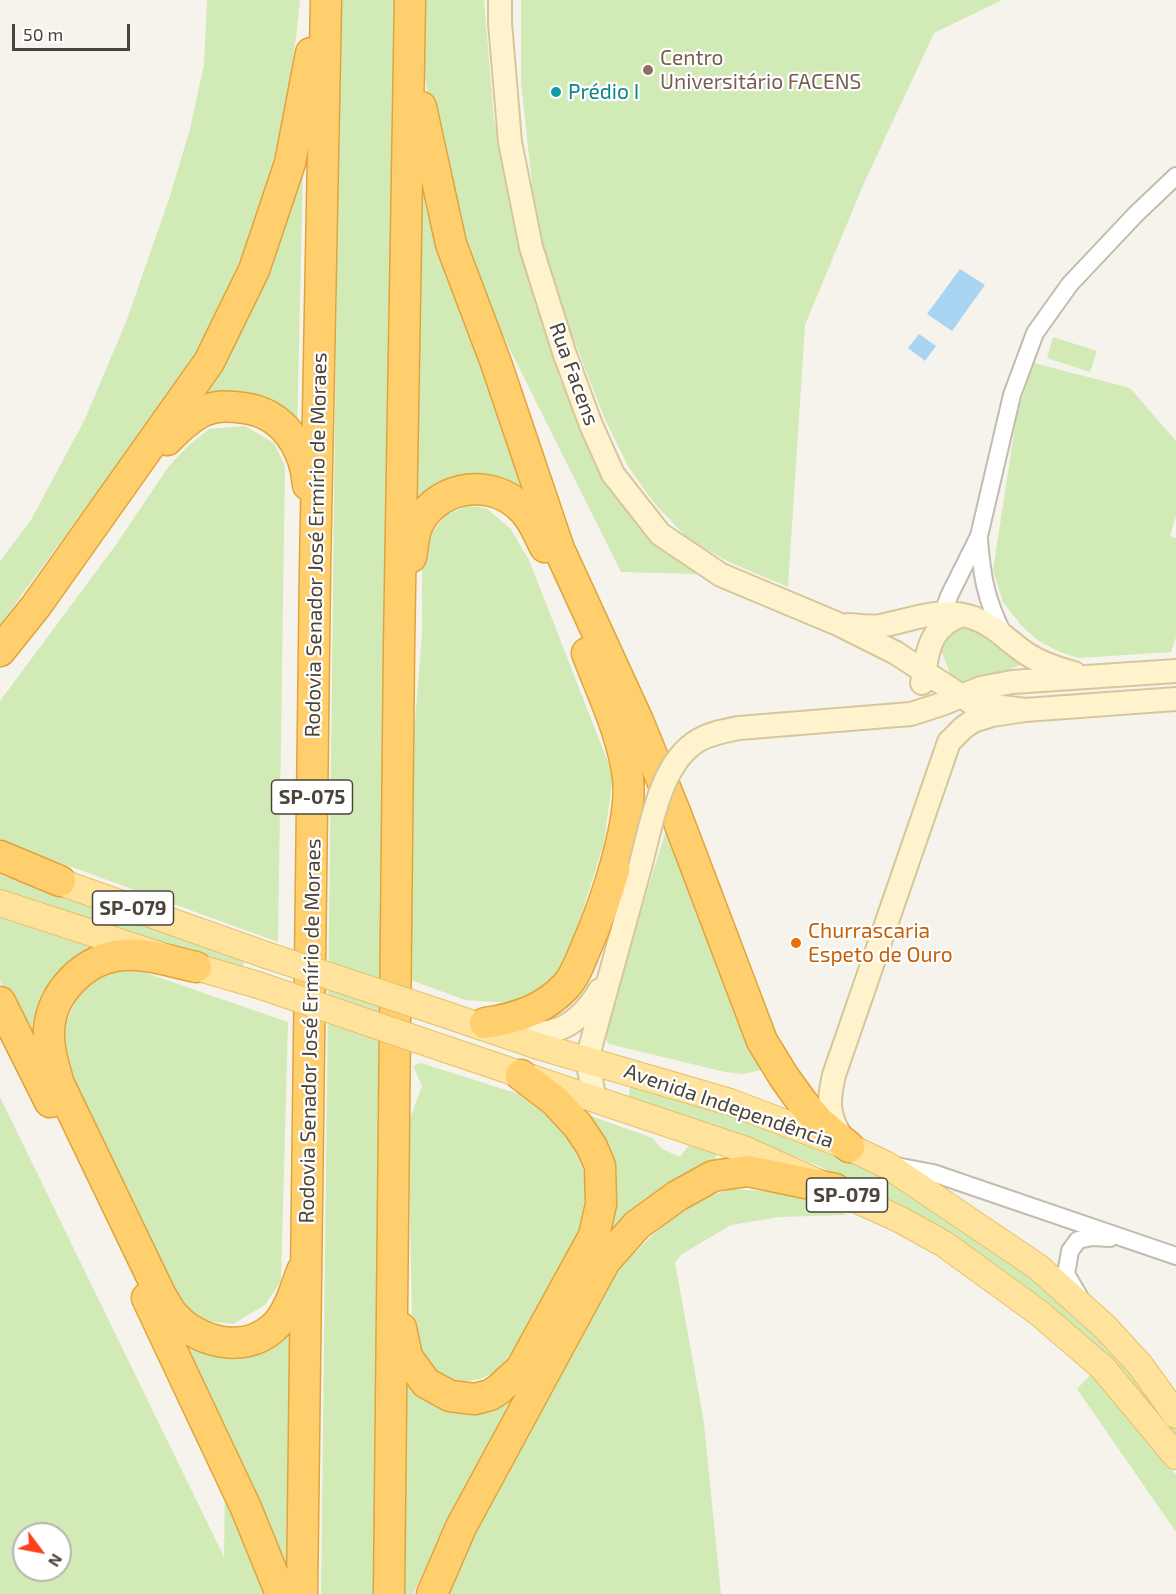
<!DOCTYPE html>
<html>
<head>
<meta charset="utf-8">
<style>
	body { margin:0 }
	#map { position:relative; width:1176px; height:1594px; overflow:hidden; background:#f6f3ec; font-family:"Exo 2",sans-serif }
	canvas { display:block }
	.north { position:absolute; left:12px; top:1522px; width:60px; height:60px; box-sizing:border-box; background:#fff; border:2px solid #b7b4b0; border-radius:50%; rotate:122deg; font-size:16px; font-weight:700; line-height:24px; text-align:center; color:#4b4439 }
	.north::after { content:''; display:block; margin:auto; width:21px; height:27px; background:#fc3f1d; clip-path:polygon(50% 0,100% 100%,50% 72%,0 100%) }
	.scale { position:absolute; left:12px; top:24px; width:118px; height:27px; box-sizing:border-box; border:3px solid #4b4439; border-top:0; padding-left:8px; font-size:18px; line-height:21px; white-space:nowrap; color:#4b4439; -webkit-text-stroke:4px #fff; paint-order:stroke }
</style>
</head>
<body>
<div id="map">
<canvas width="1176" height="1594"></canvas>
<div class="north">N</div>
<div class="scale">50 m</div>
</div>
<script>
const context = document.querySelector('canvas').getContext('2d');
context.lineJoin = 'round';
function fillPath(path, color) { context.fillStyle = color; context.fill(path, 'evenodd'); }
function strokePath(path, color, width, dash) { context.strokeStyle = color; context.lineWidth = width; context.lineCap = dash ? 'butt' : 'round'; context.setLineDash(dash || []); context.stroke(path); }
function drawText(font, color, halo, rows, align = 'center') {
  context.font = font + ' "Exo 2",sans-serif'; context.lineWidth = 4.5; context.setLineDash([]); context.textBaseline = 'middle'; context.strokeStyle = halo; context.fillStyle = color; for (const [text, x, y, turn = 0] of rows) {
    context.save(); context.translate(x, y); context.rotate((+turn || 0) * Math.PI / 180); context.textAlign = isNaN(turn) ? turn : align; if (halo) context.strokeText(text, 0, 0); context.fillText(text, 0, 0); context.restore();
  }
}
const green = new Path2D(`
	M207,0H300C291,93 273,188 236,274C206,345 159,409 113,471C75,522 37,573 0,625V561L31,520L85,419L126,322L169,199L190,129L204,64Z
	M340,0H394L376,1594H321Z
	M424,0H484L494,120L514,204L529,279L560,380L609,479L655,539L698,574L621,572L460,249L435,139L423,64Z
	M521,0H1002L934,33L864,183L805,325L788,587L729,562L689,540L655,504L629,468L604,417L567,322L537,231L521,82Z
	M304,127L297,436L202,401Z
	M425,185L528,502H416L422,186Z
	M1053,337L1097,351L1090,372L1047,358Z
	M1034,363L1130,388L1176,441V516L1170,536L1176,538V637L1171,652L1079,658L1060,652L1037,640L1021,625L1003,602L993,570L1017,414Z
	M245,426L274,443L285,466L278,942L0,841V701L115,546L169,466L188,446L209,429Z
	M468,506L486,508L510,528L529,560L613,775L604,843L563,972L537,993L513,1003L465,1000L408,979L412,760L422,633V567L427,539L447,514Z
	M966,628C989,630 1004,652 1021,665L996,674L958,683L951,677L941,650C947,636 950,631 966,628Z
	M667,827L765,1069L743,1074L725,1072L609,1044L603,1035Z
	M0,875L244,954L243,971L0,892Z
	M0,909L118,944L67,972L53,1090L0,981Z
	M123,970L143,972L288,1022L281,1281L265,1305L233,1324L198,1320L181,1307L70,1074L58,1042L77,998L93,979Z
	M421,1063L525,1096L554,1118L575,1149L586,1177L581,1238L501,1369L480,1379L457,1383L430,1369L417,1349L412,1315L408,1124L422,1086L413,1066Z
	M631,1082L753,1123L835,1153L905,1188L1042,1281L1120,1356L1176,1427V1441L980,1255L900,1205L819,1166L750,1139L628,1099Z
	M0,1097L224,1557L225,1482L270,1594H0ZM24,1534H60V1570H24Z
	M575,1110L652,1138L662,1149L680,1157L689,1145L716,1153V1162C672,1180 631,1202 602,1241Z
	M731,1189L778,1192L814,1200L847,1215L780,1217L731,1225L682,1254L675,1262L704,1423L721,1594H443L469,1533L613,1274L654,1234L691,1203Z
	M157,1306L201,1343L292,1316L286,1565H282Z
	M533,1364L443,1529L413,1594H402L404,1372L446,1402Z
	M1091,1374L1154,1445L1176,1475V1532L1077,1389Z`);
const water = new Path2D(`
	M960,269L985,285L952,331L927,314Z
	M919,334L936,346L925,361L908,348Z`);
const minor = new Path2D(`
	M979,540C982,578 986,598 1002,632
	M943,613L949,596L979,536L1012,395L1035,333L1070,284L1136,214L1176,176
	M896,1166L933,1173L1176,1256
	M1079,1296L1066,1274L1070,1251L1078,1240L1092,1237L1110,1238`);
const secondary = new Path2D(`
	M500,0V23L510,142L531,247L564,352L591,425L613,474L660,534L721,575L838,624L896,653L972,703L1025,710
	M848,625C858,625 870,628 880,626C913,620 939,606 974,618C993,625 1004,637 1020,649C1035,661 1055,668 1074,673
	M922,683C928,652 928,627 962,615
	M739,728L911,714L942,704L981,688L1012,682L1176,671
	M513,1030C553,1040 579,1025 600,990
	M599,1099L594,1095L587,1059L640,867
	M843,1139C827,1116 828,1101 834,1075L949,742L963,728L973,721L992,715L1025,710L1176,699`);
const primary = new Path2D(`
	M43,876L266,955
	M0,903L196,967L258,985
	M441,1013L538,1046L730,1102L849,1147L887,1165L1038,1267L1105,1327L1140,1365L1176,1415
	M448,1050L746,1150L899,1219L944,1244L1039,1313L1103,1368L1176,1456`);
const motorway = new Path2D(`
	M421,107L451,244L496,363L559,549L638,721L677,817L762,1041L784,1077L802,1102L819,1122L849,1147
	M167,440C178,429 189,418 203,411C217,405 230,406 244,408C283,413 305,447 308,485
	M411,557C413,548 413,538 416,529C432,488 485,477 517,504C531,515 537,531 545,547
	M0,651L36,606L209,362L254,270L290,163L311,53
	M0,856L60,881
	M196,967C173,962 147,953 124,955C86,957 51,992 49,1030C48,1048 54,1067 59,1084L161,1296C165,1301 167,1307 171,1312C194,1342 243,1355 273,1328C288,1315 295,1290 302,1271
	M0,1002L50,1102
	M485,1023C516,1019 545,1009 566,986C575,976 580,962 585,950C604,907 633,824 628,778C623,735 602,693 587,653
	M147,1298L246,1508L281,1594
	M401,1328L407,1357L426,1383L450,1396L475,1399L490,1395L498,1390L521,1369L594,1236L601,1204L600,1166L592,1147L578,1126L555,1101L521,1075
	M302,1594L315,569L326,0
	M389,1594L399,646L410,0
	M432,1594L461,1527L605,1261L637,1225L677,1196L713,1176L748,1171L835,1189`);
const secondaryBridge = new Path2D(`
	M640,867C651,827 660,762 699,740C711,733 725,731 739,728`);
const primaryBridge = new Path2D(`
	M266,955L441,1013
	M258,985L448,1050`);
const markers = [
	[648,70,6,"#8d6e63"],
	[556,92,6,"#0f9aa8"],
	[796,943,6,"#e8710a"]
];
const shields = [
	[312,797,81],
	[133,908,81],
	[847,1195,81]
];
const shieldNames = [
	["SP-075",312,797],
	["SP-079",133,908],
	["SP-079",847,1195]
];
const educationNames = [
	["Centro",660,58],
	["Universitário FACENS",660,82]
];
const cultureNames = [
	["Prédio I",568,92]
];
const streetNames = [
	["Rua Facens",574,374,70],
	["Rodovia Senador José Ermírio de Moraes",316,545,-89],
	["Rodovia Senador José Ermírio de Moraes",310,1031,-89],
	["Avenida Independência",729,1106,19]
];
const foodNames = [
	["Churrascaria",808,931],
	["Espeto de Ouro",808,955]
];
fillPath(green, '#d2eab5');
fillPath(water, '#a9d4f2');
strokePath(minor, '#c2bbae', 20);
strokePath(secondary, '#d6c79b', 26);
strokePath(primary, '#e6c16a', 28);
strokePath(motorway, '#e0a43c', 33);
strokePath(minor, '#fff', 16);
strokePath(secondary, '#fff3cd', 22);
strokePath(primary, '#ffe39c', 26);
strokePath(motorway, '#ffcf6e', 30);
strokePath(secondaryBridge, '#d6c79b', 26, []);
strokePath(primaryBridge, '#e6c16a', 28, []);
strokePath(secondaryBridge, '#fff3cd', 22);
strokePath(primaryBridge, '#ffe39c', 26);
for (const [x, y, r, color] of markers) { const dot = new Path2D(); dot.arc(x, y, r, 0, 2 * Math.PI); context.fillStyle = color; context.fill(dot); strokePath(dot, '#fff', 2); }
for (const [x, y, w] of shields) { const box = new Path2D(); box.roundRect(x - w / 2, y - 17, w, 34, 4.5); context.fillStyle = '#fff'; context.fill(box); strokePath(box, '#4b4439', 1.5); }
drawText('bold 20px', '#4b4439', null, shieldNames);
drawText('21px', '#785e54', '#fff', educationNames, 'left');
drawText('21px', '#0d838f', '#fff', cultureNames, 'left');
drawText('21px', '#4b4439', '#fff', streetNames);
drawText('21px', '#c56008', '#fff', foodNames, 'left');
</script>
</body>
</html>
